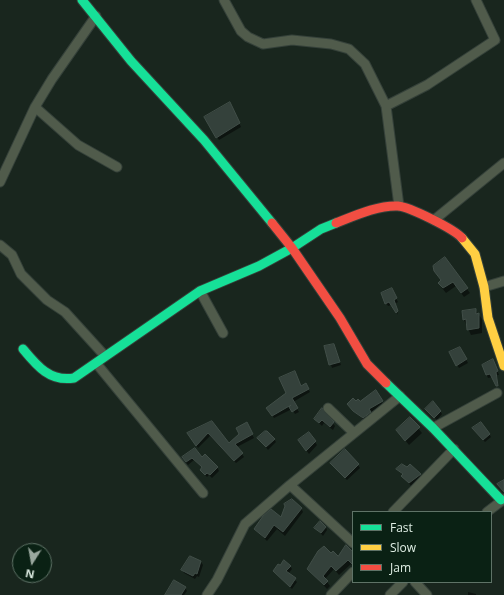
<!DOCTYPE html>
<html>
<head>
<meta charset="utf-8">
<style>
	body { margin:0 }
	#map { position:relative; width:504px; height:595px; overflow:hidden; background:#19261e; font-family:"Open Sans",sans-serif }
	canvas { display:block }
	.legend { position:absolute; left:352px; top:511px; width:140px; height:72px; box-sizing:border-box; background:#0a2114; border:1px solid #5f7367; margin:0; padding:5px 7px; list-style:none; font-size:12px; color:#deede3 }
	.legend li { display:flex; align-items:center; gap:8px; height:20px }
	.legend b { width:20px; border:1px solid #5f7367 }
	.north { position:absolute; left:12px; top:543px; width:40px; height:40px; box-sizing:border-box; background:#0a2114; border:1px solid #5f7367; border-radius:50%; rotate:191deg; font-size:11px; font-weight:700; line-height:16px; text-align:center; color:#deede3 }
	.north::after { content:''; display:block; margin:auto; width:14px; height:18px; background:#99a79e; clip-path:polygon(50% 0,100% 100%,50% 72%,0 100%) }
</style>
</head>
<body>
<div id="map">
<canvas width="504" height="595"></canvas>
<ul class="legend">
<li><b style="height:5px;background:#16e098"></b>Fast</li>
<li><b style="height:5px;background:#ffcf43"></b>Slow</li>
<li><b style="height:5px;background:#f24e42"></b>Jam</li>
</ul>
<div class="north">N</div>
</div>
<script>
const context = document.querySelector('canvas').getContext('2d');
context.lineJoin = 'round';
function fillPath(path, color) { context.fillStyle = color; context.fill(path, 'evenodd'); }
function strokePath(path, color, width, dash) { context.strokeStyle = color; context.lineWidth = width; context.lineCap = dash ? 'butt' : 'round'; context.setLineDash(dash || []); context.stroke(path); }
const shadow = new Path2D(`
	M231,106L241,127L219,140L205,117Z
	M445,259L467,289L470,293L464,297L456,286L446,293L442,288L439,283L442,281Z
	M391,289L398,302L395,304L398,315L392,305L388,306L386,303Z
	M475,310L482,319V333L471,335L464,320L463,312Z
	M334,345L341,365L332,368L325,347Z
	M460,348L468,363L459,368L450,353Z
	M494,363L499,375H497L498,389L493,377L488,378L483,366Z
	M305,384L310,392L293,402L299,412L295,414L292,409L274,418L269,411L288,393Z
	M375,391L384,405L370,413L372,416L364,420L350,407Z
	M322,410L335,426L333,430L324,423L322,426L315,419Z
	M440,411L442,414L437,420L428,412Z
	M410,418L422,433L409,445L397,430Z
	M212,423L229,444L240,435L246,424L254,438L237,447L244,457L236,463L210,436L198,448L190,436Z
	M473,429L489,434L491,437L485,442Z
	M259,438L274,439L276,442L268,450Z
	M315,442L317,445L309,454L301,443Z
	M195,449L202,459L217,467L219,471L212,478L209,475L207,477L203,473L201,470L203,468L194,460L188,465L185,461Z
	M358,465L360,468L347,480L333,466Z
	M410,465L422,478L411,486L398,469L407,468Z
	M301,508L303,512L285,536L277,529L267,541L255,529L281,519Z
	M326,527L327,530L323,536L316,528Z
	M353,553V565L351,564L339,575L334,569L325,579L330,586L327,589L308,569L331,554L338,557Z
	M201,562L203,565L199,577L197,576L195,579L184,573L182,570Z
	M290,566L292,569L288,574L297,582L292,589L274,571Z
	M185,588L187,591L184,595H168Z
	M468,592L476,594V595H468Z`);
const building = new Path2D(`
	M230,102L240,123L216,138L204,117Z
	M445,257L468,288L461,293L453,282L443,288L438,283L441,280L434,271L433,266Z
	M392,288L397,298L394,300L398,311L396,313L389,302L385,304L381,293Z
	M476,309V314L479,313V328L467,330L466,319L463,320L462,311Z
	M334,344L340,362L329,365L324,346Z
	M460,347L467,359L456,366L449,352Z
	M493,359L498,371L496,372L498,386H496L490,374L486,375L482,365Z
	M295,371L301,386L306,383L309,389L292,398L298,408L292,412L289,407L291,405L272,416L266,408L286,393L279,378Z
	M376,390L383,401L369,409L371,412L363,418L353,411L347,404L353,398L356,401L358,399L360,401Z
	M433,401L441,411L434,418L425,409Z
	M322,408L334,422L330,427L322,420L319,423L314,419Z
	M410,417L420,427L405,441L396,430Z
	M212,421L229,443L239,434L236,428L247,422L253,434L235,444L243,453L234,461L208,433L196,446L187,433Z
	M481,422L490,434L483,440L472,428Z
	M265,431H267L275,439L266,447L257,438Z
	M309,432L316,441L306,451L298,440Z
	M195,448L202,457L205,454L218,467L210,475L207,473L205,475L200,470L202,467L192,458L186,462L182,457Z
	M345,449L359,464L345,478L330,463Z
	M402,464L407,467L410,464L421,474L409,483L401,476L403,474L396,469Z
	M504,480V492L497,484Z
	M292,499L302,508L283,532L274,525L265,538L254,529L263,516L271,509L281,517L285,506L284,504Z
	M320,521L326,527L321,533L314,528Z
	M346,545L353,552V565L348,560L336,571L331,566L323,576L328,581L324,585L307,569L318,551L324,546L331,553L333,551L338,556Z
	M190,556L201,561L197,574L195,573L193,576L181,570Z
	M284,560L291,566L286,571L296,578L290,587L273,571L278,564L280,565Z
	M174,580L186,587L181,595H165Z`);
const street = new Path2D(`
	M224,0L241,31L248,37L263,44L292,40L331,44L349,49L365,64L386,106L399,206
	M386,106L427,85L495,40L476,0
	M35,107L78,145L117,167
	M0,182L35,107L52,79L96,16
	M434,220L504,163
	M0,245L12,255L21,274L47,300L65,312L105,356
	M484,287L504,281
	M200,291L223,333
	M96,363L203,493
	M328,408L354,433
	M433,428L497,393
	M290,485L353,543
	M393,512L454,449
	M487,512L504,499
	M415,582L427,595
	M207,595L217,580L245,524L290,485L400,396
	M331,595L353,572
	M390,595L403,582`);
const fast = new Path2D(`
	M82,0L131,61L204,140L272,223
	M23,349C37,366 50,382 74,378L200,291L259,266L292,248L321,229L336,223
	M386,383L433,428L501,500`);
const slow = new Path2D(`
	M462,238L475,254L484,287L488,318L504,366`);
const jam = new Path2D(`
	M272,223L292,248L340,318L367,364L386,383
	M336,223C354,216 378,205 398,206C410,207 454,229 462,238`);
fillPath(shadow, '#0007');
fillPath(building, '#34413b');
strokePath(building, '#414e48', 1);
strokePath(street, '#35413a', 11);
strokePath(fast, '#35413a', 11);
strokePath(slow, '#35413a', 11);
strokePath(jam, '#35413a', 11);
strokePath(street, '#505b4b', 9);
strokePath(fast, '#16e098', 9);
strokePath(slow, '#ffcf43', 9);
strokePath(jam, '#f24e42', 9);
</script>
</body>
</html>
